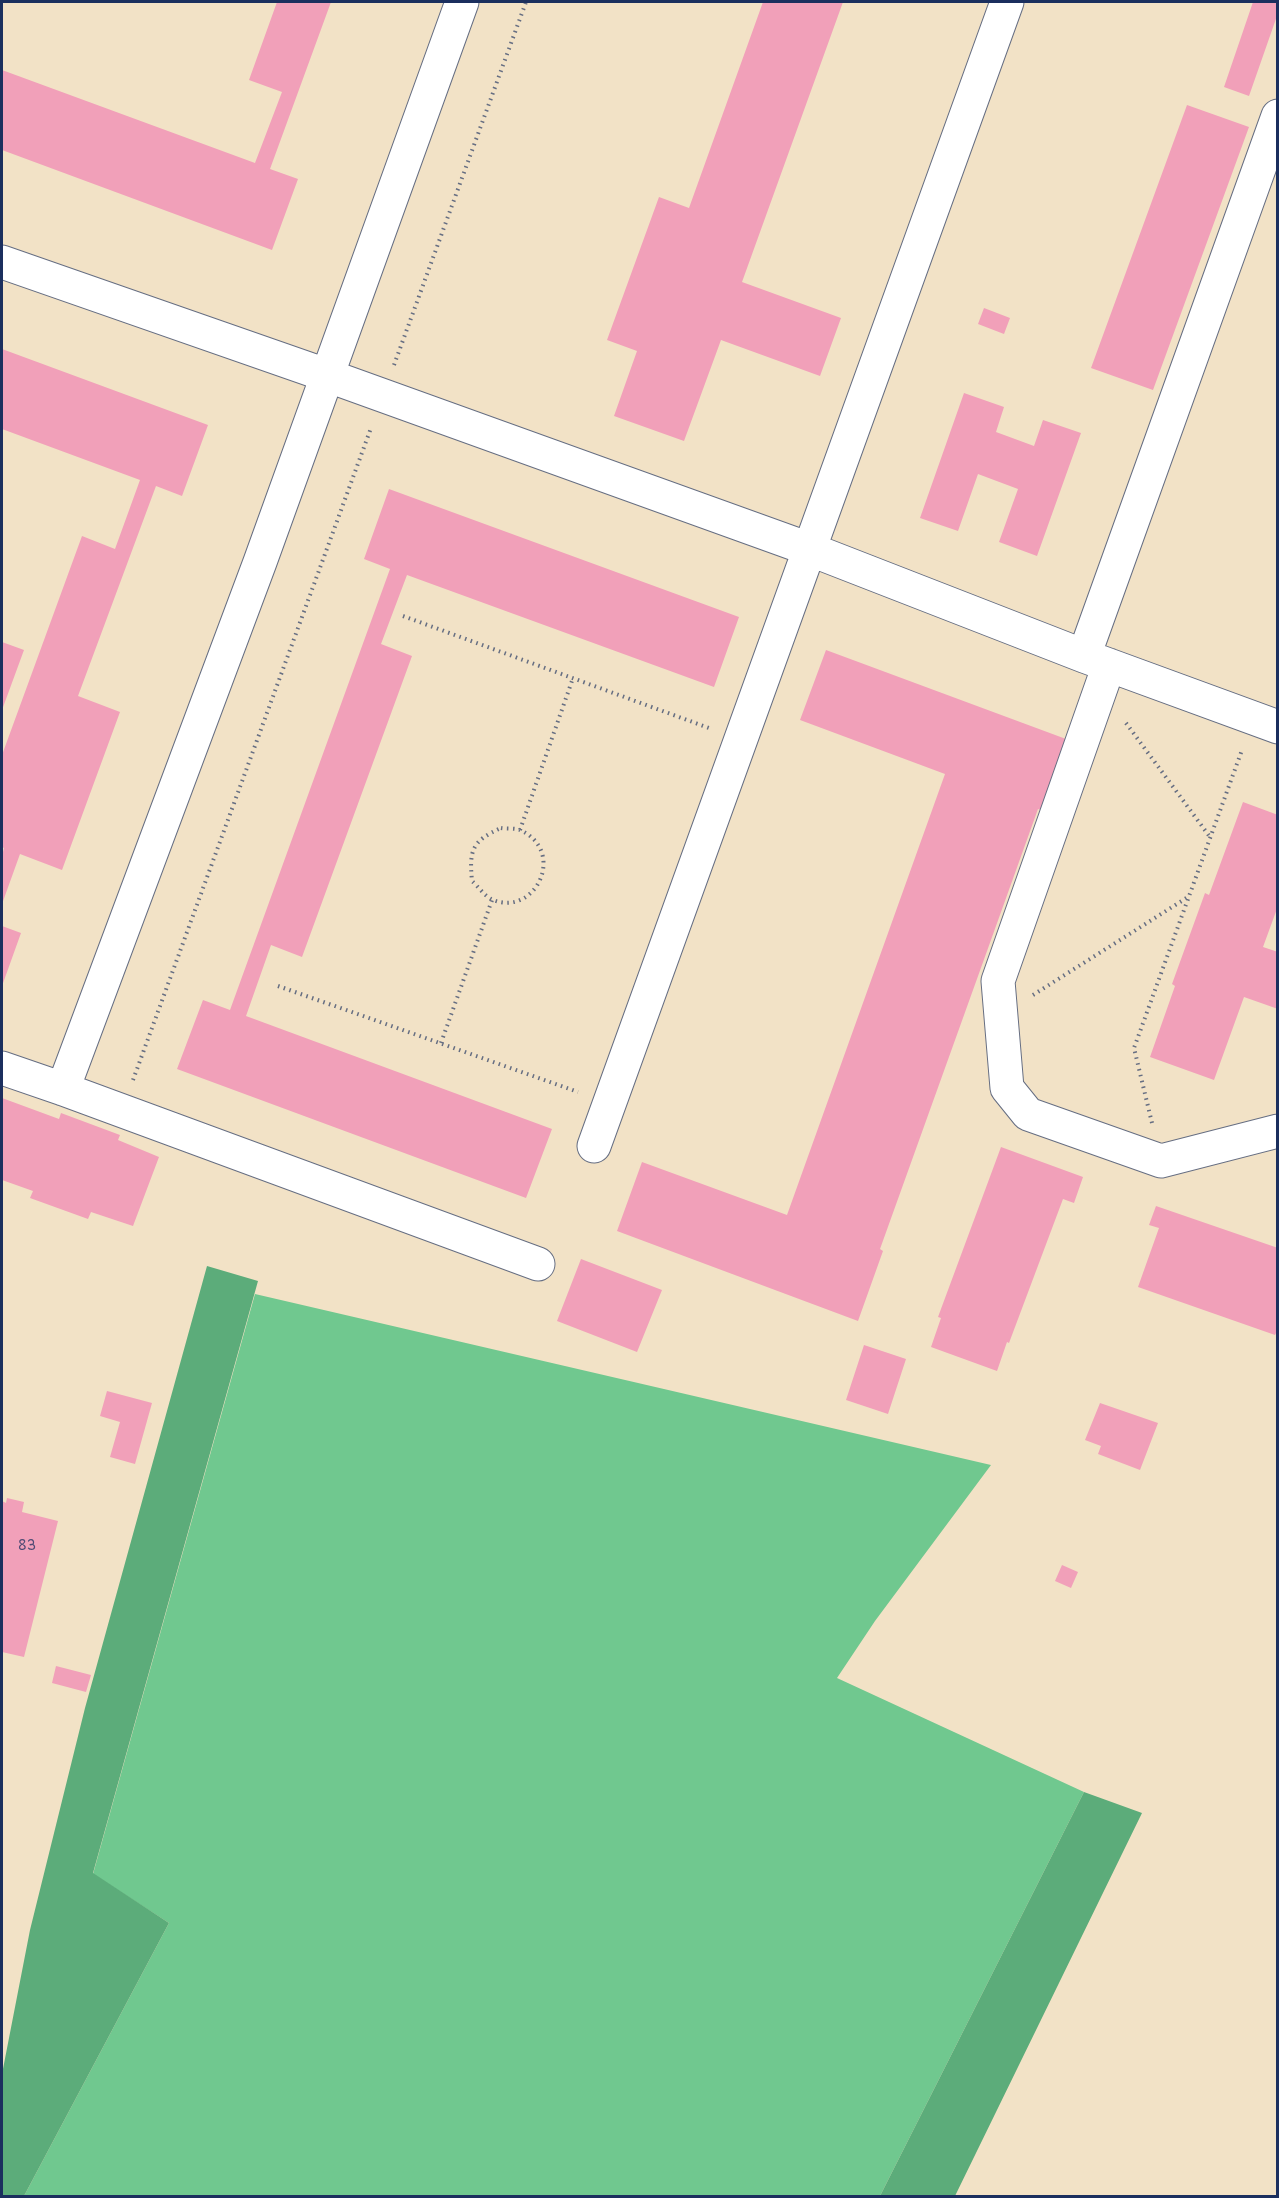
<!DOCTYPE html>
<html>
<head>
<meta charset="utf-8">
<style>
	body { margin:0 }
	#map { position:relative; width:1279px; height:2198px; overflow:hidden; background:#f2e2c6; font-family:"Playpen Sans",sans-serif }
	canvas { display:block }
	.frame { position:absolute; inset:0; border:3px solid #1b2f5e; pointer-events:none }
</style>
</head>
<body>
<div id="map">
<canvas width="1279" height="2198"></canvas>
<div class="frame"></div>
</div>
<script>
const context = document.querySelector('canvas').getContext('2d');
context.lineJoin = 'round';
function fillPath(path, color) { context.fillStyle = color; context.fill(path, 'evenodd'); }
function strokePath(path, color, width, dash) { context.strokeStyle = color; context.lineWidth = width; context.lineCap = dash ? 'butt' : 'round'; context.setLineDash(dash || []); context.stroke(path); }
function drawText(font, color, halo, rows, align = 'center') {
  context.font = font + ' "Playpen Sans",sans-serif'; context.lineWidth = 4.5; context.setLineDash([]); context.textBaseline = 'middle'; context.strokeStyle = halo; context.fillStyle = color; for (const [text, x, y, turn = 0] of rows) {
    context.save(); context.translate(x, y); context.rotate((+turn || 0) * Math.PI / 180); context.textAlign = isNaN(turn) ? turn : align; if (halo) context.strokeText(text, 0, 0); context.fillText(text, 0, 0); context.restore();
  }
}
const green = new Path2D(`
	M255,1294L991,1465L875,1621L837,1678L1084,1792L880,2196H24L169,1923L93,1874Z`);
const forest = new Path2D(`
	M207,1266L258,1281L93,1873L169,1923L24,2196H2V2074L30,1930L85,1708Z
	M1084,1792L1142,1813L955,2196H880Z`);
const building = new Path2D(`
	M277,2H331L270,169L298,179L272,250L2,150V70L255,163L282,92L249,80Z
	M763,2H843L742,282L841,318L820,376L721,340L684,441L614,416L637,351L607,340L659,197L689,208Z
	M1253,2H1278V13L1249,96L1224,87Z
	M1187,105L1249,127L1153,390L1091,368Z
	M984,308L1010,318L1004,334L978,324Z
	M2,349L208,425L182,496L156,486L78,696L120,712L62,870L20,854L2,904V856L4,848L2,847V755L82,536L115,549L140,480L2,429Z
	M964,393L1004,407L996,432L1034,446L1043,420L1081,433L1037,556L999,542L1018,489L978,474L958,531L920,518Z
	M389,489L739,617L714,687L407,575L381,644L412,656L302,957L271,945L246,1016L552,1129L526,1198L177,1069L203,1000L230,1010L390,569L364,559Z
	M2,642L24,650L2,710Z
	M826,650L1066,739L1041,810L1038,809L880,1249L883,1251L858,1321L617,1231L642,1162L787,1215L945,774L800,720Z
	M1243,802L1278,815V906L1263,947L1278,952V1009L1244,997L1214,1080L1150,1057L1175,986L1172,984L1205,893L1209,895Z
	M2,926L21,933L2,986Z
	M2,1098L59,1119L61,1113L120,1135L118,1140L159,1157L133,1226L91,1212L88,1219L30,1198L33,1191L2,1180Z
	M1001,1147L1083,1177L1074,1203L1063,1199L1009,1343L1007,1342L997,1371L931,1347L941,1318L938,1317Z
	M1156,1206L1278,1248V1329L1275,1335L1138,1287L1159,1228L1149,1225Z
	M581,1259L662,1290L637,1352L557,1321Z
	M864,1345L906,1359L888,1414L846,1400Z
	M107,1391L152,1403L135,1464L110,1457L120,1422L100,1416Z
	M1100,1403L1158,1423L1140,1470L1098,1454L1101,1446L1085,1440Z
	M7,1498L24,1502L22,1512L58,1521L24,1657L2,1652V1501L6,1503Z
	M1062,1565L1078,1572L1071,1588L1055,1581Z
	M56,1666L91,1675L86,1692L52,1683Z`);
const path = new Path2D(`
	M394,365L526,2
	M403,616L709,728
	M1126,723L1210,837
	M501,828C507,829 515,828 520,830C567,851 536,917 493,900C485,897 478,886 472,881C469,850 472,841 501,828Z
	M520,830L573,678
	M278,986L578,1092
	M1033,995L1188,897
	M441,1043L492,900
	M133,1080L371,428
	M1152,1123L1134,1048L1242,750`);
const minor = new Path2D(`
	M2,262L326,375L809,549L1084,656L1278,727
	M1084,656L1278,116
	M1109,665L998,981L1007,1088L1028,1114L1161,1161L1278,1131
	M2,1068L63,1089L538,1264
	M63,1089L260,562L462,2
	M594,1146L1007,2`);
const numberNames = [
	["83",27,1546]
];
fillPath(green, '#70c88f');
fillPath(forest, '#5cac7a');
fillPath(building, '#f1a0b9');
strokePath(minor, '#666e82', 35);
strokePath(path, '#666e82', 4, [1.5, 4.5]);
strokePath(minor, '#fff', 33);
drawText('14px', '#504b75', null, numberNames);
</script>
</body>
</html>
